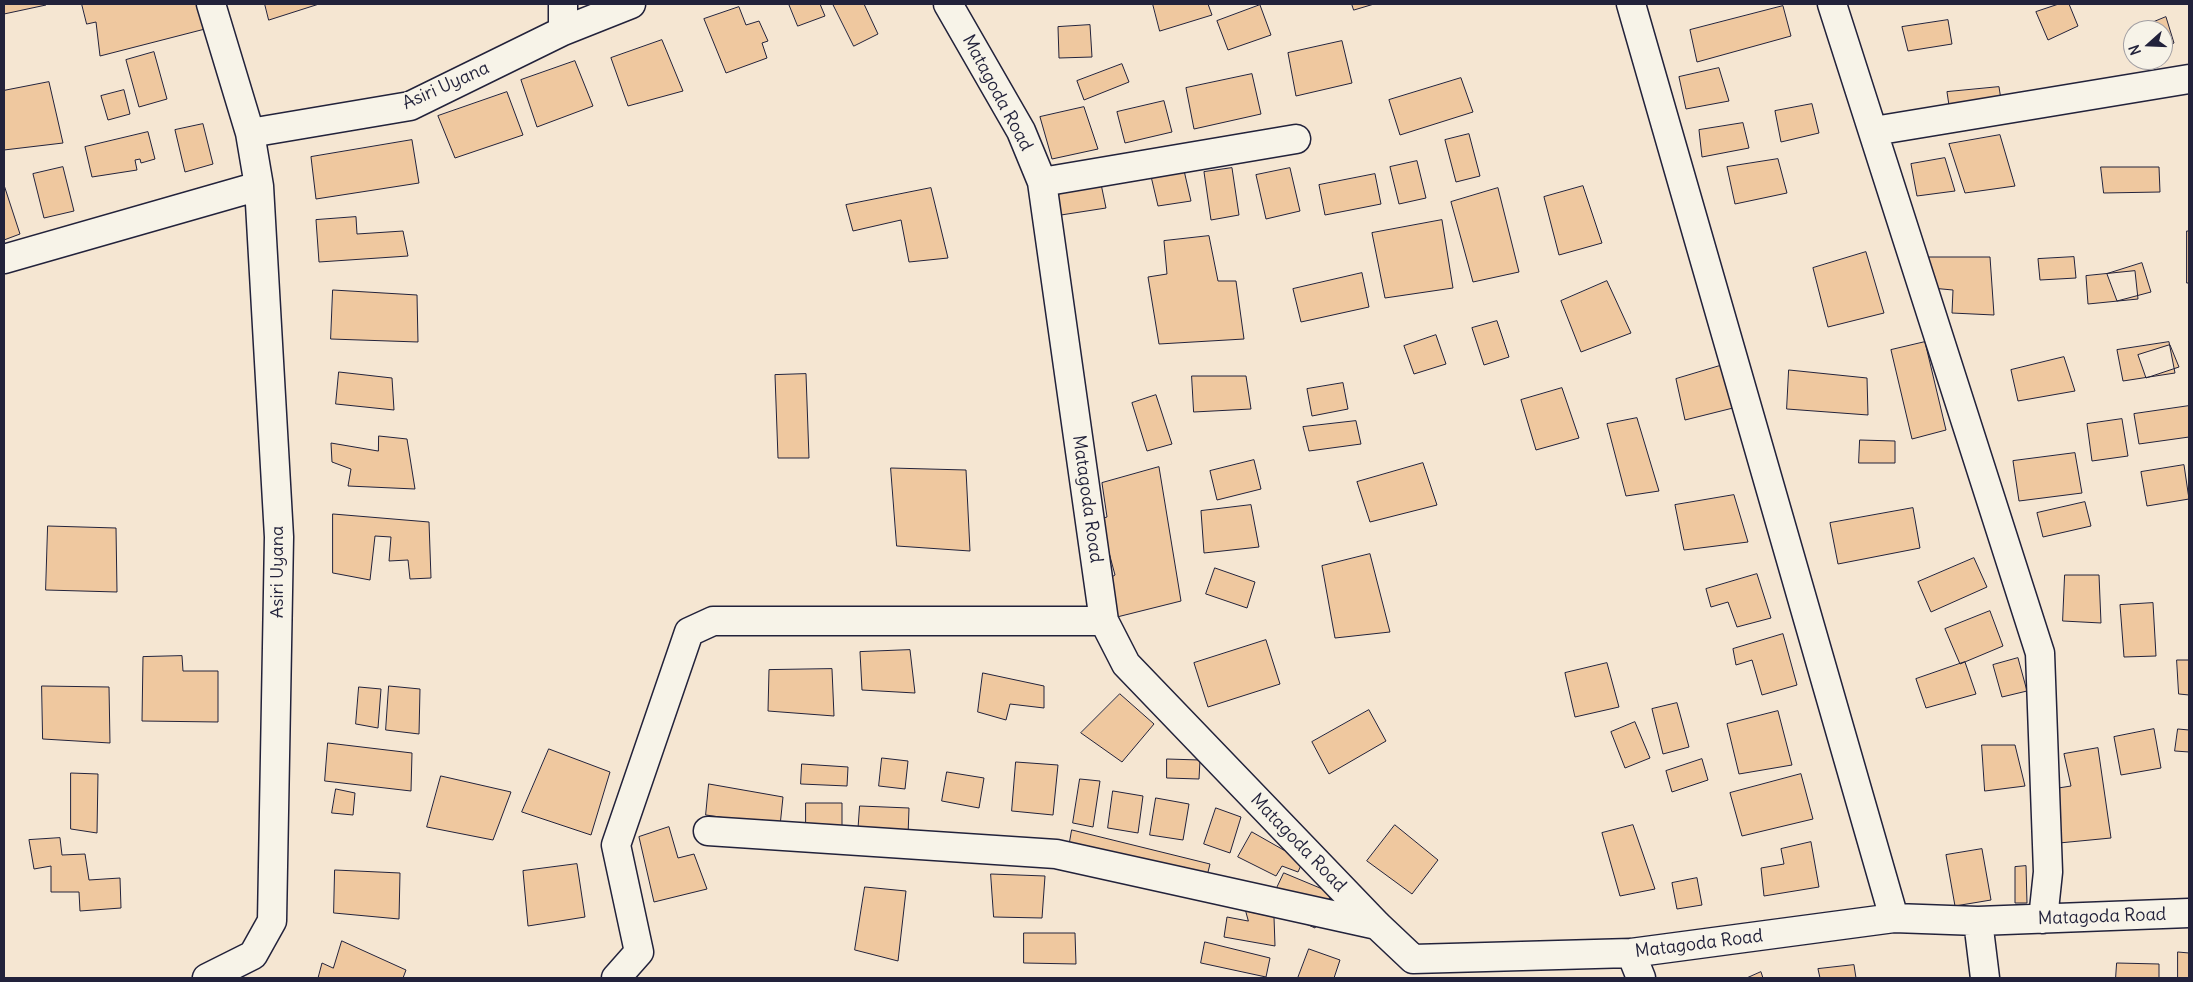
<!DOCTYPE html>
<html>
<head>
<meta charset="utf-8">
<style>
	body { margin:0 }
	#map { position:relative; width:2193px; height:982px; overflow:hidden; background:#f5e6d2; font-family:Delius,sans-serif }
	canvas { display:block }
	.frame { position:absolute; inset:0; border:5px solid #22223b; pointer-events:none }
	.north { position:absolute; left:2123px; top:20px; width:50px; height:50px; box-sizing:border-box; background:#f7f3e8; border:1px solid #a29fa3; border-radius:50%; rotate:250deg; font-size:14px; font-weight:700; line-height:20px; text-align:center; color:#22223b }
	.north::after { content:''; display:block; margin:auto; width:18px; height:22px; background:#22223b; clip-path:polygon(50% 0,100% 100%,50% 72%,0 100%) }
</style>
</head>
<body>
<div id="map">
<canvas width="2193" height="982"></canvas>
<div class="frame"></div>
<div class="north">N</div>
</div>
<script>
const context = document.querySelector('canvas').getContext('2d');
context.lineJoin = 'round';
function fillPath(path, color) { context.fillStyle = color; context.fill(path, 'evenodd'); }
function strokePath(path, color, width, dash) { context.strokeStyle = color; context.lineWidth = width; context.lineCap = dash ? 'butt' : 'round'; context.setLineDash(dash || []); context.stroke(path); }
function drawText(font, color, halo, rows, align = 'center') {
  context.font = font + ' Delius,sans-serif'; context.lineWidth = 5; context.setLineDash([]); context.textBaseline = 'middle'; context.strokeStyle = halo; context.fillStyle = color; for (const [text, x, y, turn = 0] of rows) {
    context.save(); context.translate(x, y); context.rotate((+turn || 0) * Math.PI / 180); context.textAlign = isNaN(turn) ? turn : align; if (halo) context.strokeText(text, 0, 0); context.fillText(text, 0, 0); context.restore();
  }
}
const building = new Path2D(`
	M4,4H45L46,5L4,14Z
	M82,4H197L205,29L100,56L96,22L87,24Z
	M265,4H319L269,20Z
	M789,4H820L825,16L798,26Z
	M833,4H864L878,34L854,46Z
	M1153,4H1208L1212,15L1160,31Z
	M1352,4H1374L1354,10Z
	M2059,4H2069L2078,26L2048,40L2036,12Z
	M1260,5L1271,35L1228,50L1217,21Z
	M1783,6L1791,36L1697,62L1690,30Z
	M739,7L746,25L759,21L768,41L762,43L767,58L726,73L704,19Z
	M2166,17L2174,43L2163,48V30H2134Z
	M1948,20L1952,44L1908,51L1902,27Z
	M1090,25L1092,57L1059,58L1058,27Z
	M662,40L683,91L628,106L611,58Z
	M1342,41L1352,83L1296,96L1288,53Z
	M154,52L167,99L139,107L126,60Z
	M575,61L593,106L537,127L521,80Z
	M1122,64L1129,82L1084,100L1077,81Z
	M1719,68L1729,101L1686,109L1679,77Z
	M1252,74L1261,114L1194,129L1186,88Z
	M1461,78L1473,112L1400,135L1389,100Z
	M49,82L63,143L4,150V88V90Z
	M1999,87L2002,106L1950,112L1947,92Z
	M124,90L130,114L108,120L101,96Z
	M507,92L523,135L455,158L438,116Z
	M1164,101L1172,132L1125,143L1117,112Z
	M1812,104L1819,133L1781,142L1775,111Z
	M1084,107L1098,149L1052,159L1040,117Z
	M1743,123L1749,148L1702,157L1699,130Z
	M203,124L213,164L185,172L175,130Z
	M148,132L155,159L141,163L140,159L135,160L137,170L92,177L85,147Z
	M1469,134L1480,176L1456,182L1445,140Z
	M2000,135L2015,186L1965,193L1949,144Z
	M412,140L419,183L316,199L311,157Z
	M1945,158L1955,191L1917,196L1911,164Z
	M1778,159L1787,193L1735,204L1727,167Z
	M1417,161L1426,198L1399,204L1390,167Z
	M1183,166L1191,201L1158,206L1150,172Z
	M63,167L74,211L44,218L33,174Z
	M2101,167H2159L2160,192L2104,193Z
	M1232,168L1239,215L1211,220L1204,172Z
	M1290,168L1300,211L1266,219L1256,175Z
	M1375,174L1381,204L1325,215L1319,185Z
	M1100,179L1106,208L1061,215L1055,188Z
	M4,185L20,234L4,240Z
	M1583,186L1602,243L1559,255L1544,197Z
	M931,188L948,258L909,262L901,220L853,231L846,205Z
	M1498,188L1519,272L1473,282L1451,202Z
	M356,217L357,234L403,231L408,256L319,262L316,220Z
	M1442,220L1453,288L1385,298L1372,233Z
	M2187,231H2189V283H2187Z
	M1209,236L1218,281H1236L1244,339L1159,344L1148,277L1167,274L1164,241Z
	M1866,252L1884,313L1828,327L1813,268Z
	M1929,257H1990L1994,315L1952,313L1953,290L1931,288Z
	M2074,257L2076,278L2040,280L2038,259Z
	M2142,263L2151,292L2117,301L2107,274Z
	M2135,271L2138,299L2088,304L2086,276Z
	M1362,273L1369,307L1301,322L1293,289Z
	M1607,281L1631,333L1581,352L1561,301Z
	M333,290L417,295L418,342L331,339Z
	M1497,321L1509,357L1484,365L1472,328Z
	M1436,335L1446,364L1414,374L1404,346Z
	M1925,342L1946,430L1912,439L1891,350Z
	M2169,342L2175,373L2123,381L2117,350Z
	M2170,345L2179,367L2146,378L2138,355Z
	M2064,357L2075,391L2018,401L2011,370Z
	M1723,365L1737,407L1685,420L1676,379Z
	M1789,370L1867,378L1868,415L1787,409Z
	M339,372L392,378L394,410L336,404Z
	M806,374L809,458H778L775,375Z
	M1192,376H1246L1251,409L1194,412Z
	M1343,383L1348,409L1312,416L1307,389Z
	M1562,388L1579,438L1536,450L1521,400Z
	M1156,395L1172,444L1147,451L1132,403Z
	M2189,406V437L2139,444L2134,414Z
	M1637,418L1659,491L1626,496L1607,424Z
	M2122,419L2128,456L2092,461L2087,424Z
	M1356,421L1361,444L1309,451L1303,427Z
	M379,436L407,439L415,489L348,486L351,469L332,462L331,443L378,451Z
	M1860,440L1895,441V463H1859Z
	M2075,453L2082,493L2019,501L2013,461Z
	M1254,460L1261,489L1217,500L1210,471Z
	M1423,463L1437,505L1370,522L1357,482Z
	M2184,465L2189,499L2147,506L2141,472Z
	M1159,467L1181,601L1117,617L1105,581L1115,575L1100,519L1107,517L1102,483Z
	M891,468L966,470L970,551L897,546Z
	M1734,495L1748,542L1684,550L1675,505Z
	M2085,502L2091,526L2043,537L2037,513Z
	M1251,505L1259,547L1204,553L1201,511Z
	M1913,508L1920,548L1838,564L1830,523Z
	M333,514L429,522L431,578L410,579L408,560L389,561L391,537L375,536L370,580L333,573Z
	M48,526L116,528L117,592L46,590Z
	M1370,554L1390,632L1335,638L1322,566Z
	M1974,558L1987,587L1931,612L1918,582Z
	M1215,568L1255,582L1247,608L1206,594Z
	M1757,574L1771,618L1737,627L1728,602L1711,607L1706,589Z
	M2065,575H2099L2101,623L2063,621Z
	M2153,603L2156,656L2124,657L2120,605Z
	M1990,611L2003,646L1960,664L1945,629Z
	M1783,634L1797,685L1762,695L1752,660L1736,665L1733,649Z
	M1266,640L1280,684L1208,707L1194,663Z
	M910,650L915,693L862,690L860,652Z
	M182,656L183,671H218V722L142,721L143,657Z
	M2018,658L2027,691L2002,697L1993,665Z
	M2177,660H2189V695L2179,694Z
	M1965,662L1976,694L1926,708L1916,679Z
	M1607,663L1619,707L1575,717L1565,673Z
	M832,669L834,716L768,711L769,670Z
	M983,673L1044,686V708L1010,704L1006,720L978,712Z
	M42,686L109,687L110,743L43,739Z
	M389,686L420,689L419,734L386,730Z
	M359,687L381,689L378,728L356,724Z
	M1120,694L1154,724L1122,762L1081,733Z
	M1677,703L1689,747L1663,754L1652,709Z
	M1369,710L1386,741L1329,774L1312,742Z
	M1778,711L1792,765L1739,774L1727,724Z
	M1635,722L1650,758L1625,768L1611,732Z
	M2154,729L2161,768L2121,775L2114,737Z
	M2178,729L2189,730V752L2175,751Z
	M328,743L412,753L411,791L325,781Z
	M1982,745H2015L2025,786L1985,791Z
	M2098,748L2111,838L2059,843L2052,789L2071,786L2064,754Z
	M549,749L610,772L591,835L522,812Z
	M882,758L908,761L905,789L879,786Z
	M1167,759L1200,760L1199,779L1167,778Z
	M1702,759L1708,780L1672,792L1666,771Z
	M1016,762L1058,765L1053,815L1012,811Z
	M802,764L848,767L847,786L801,784Z
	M947,772L984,778L979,808L942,801Z
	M71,773L98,774L97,833L71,829Z
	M1801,774L1813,819L1742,836L1730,793Z
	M441,776L511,792L493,840L427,827Z
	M1080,779L1100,781L1093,827L1073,823Z
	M709,784L783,797L780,826L706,815Z
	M336,789L355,793L353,815L332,813Z
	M1113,791L1143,796L1138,833L1108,828Z
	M1156,798L1189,804L1183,840L1150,835Z
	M806,803H842V827L806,828Z
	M860,806L909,808L908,836L858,834Z
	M1216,808L1241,817L1230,853L1204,844Z
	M1395,825L1438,860L1412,894L1367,861Z
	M1633,825L1655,889L1620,896L1602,833Z
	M669,827L678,858L694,854L707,889L654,902L639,837Z
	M1072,830L1210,864L1206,880L1069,847Z
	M1252,832L1303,861L1298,872L1282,866L1276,876L1238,857Z
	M60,838L62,855L85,854L89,880L120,878L121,908L80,911L79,892H51V866L34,869L29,840Z
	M1811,842L1819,887L1764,896L1761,868L1784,864L1781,849Z
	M1982,849L1991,900L1955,906L1946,855Z
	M577,864L585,917L528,926L523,871Z
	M2026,866L2027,903H2015V867Z
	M335,870L400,873L399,919L334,913Z
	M1284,873L1332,893L1315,928L1268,907Z
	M991,874L1045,876L1042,918L994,917Z
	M1697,878L1702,905L1677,909L1672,883Z
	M865,887L906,891L898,961L855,950Z
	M1246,911L1274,917L1275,946L1224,937L1227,917L1248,921Z
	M1024,933H1075L1076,964L1024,963Z
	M342,941L406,970L403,978H318L322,963L333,968Z
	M1205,942L1270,958L1266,977L1201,963Z
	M1309,949L1340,960L1334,978H1298Z
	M2178,952L2189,953V978H2178Z
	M2117,963L2159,964V978H2116Z
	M1854,965L1856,978H1820L1818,969Z
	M1761,972L1763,978H1747Z`);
const minor = new Path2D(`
	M563,4V31
	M948,4L1021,131L1042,182L1104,621L1126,664L1377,925L1413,959L1631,953L1894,918L1978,921L2189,913
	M1631,4L1894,918
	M1832,4L2040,653L2048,872L2043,919
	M1874,131L2189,79
	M250,133L410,106L563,31L631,4
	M1042,182L1296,139
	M4,259L259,186
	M708,831L1056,854L1377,925
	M1978,921L1985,978
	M1631,953L1641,978
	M207,978L253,955L272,921L279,537L259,186L250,133L211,4
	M616,978L639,952L616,845L689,632L713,621H1104`);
const streetNames = [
	["Asiri Uyana",446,86,-24],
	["Matagoda Road",997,93,62],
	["Matagoda Road",1087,499,82],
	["Asiri Uyana",278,572,-90],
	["Matagoda Road",1298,843,46],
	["Matagoda Road",2102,917,-2],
	["Matagoda Road",1699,944,-7]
];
fillPath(building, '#efc89f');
strokePath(building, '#22223b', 1);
strokePath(minor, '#22223b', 31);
strokePath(minor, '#f7f3e8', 28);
drawText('18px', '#22223b', '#f7f3e8', streetNames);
</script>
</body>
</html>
